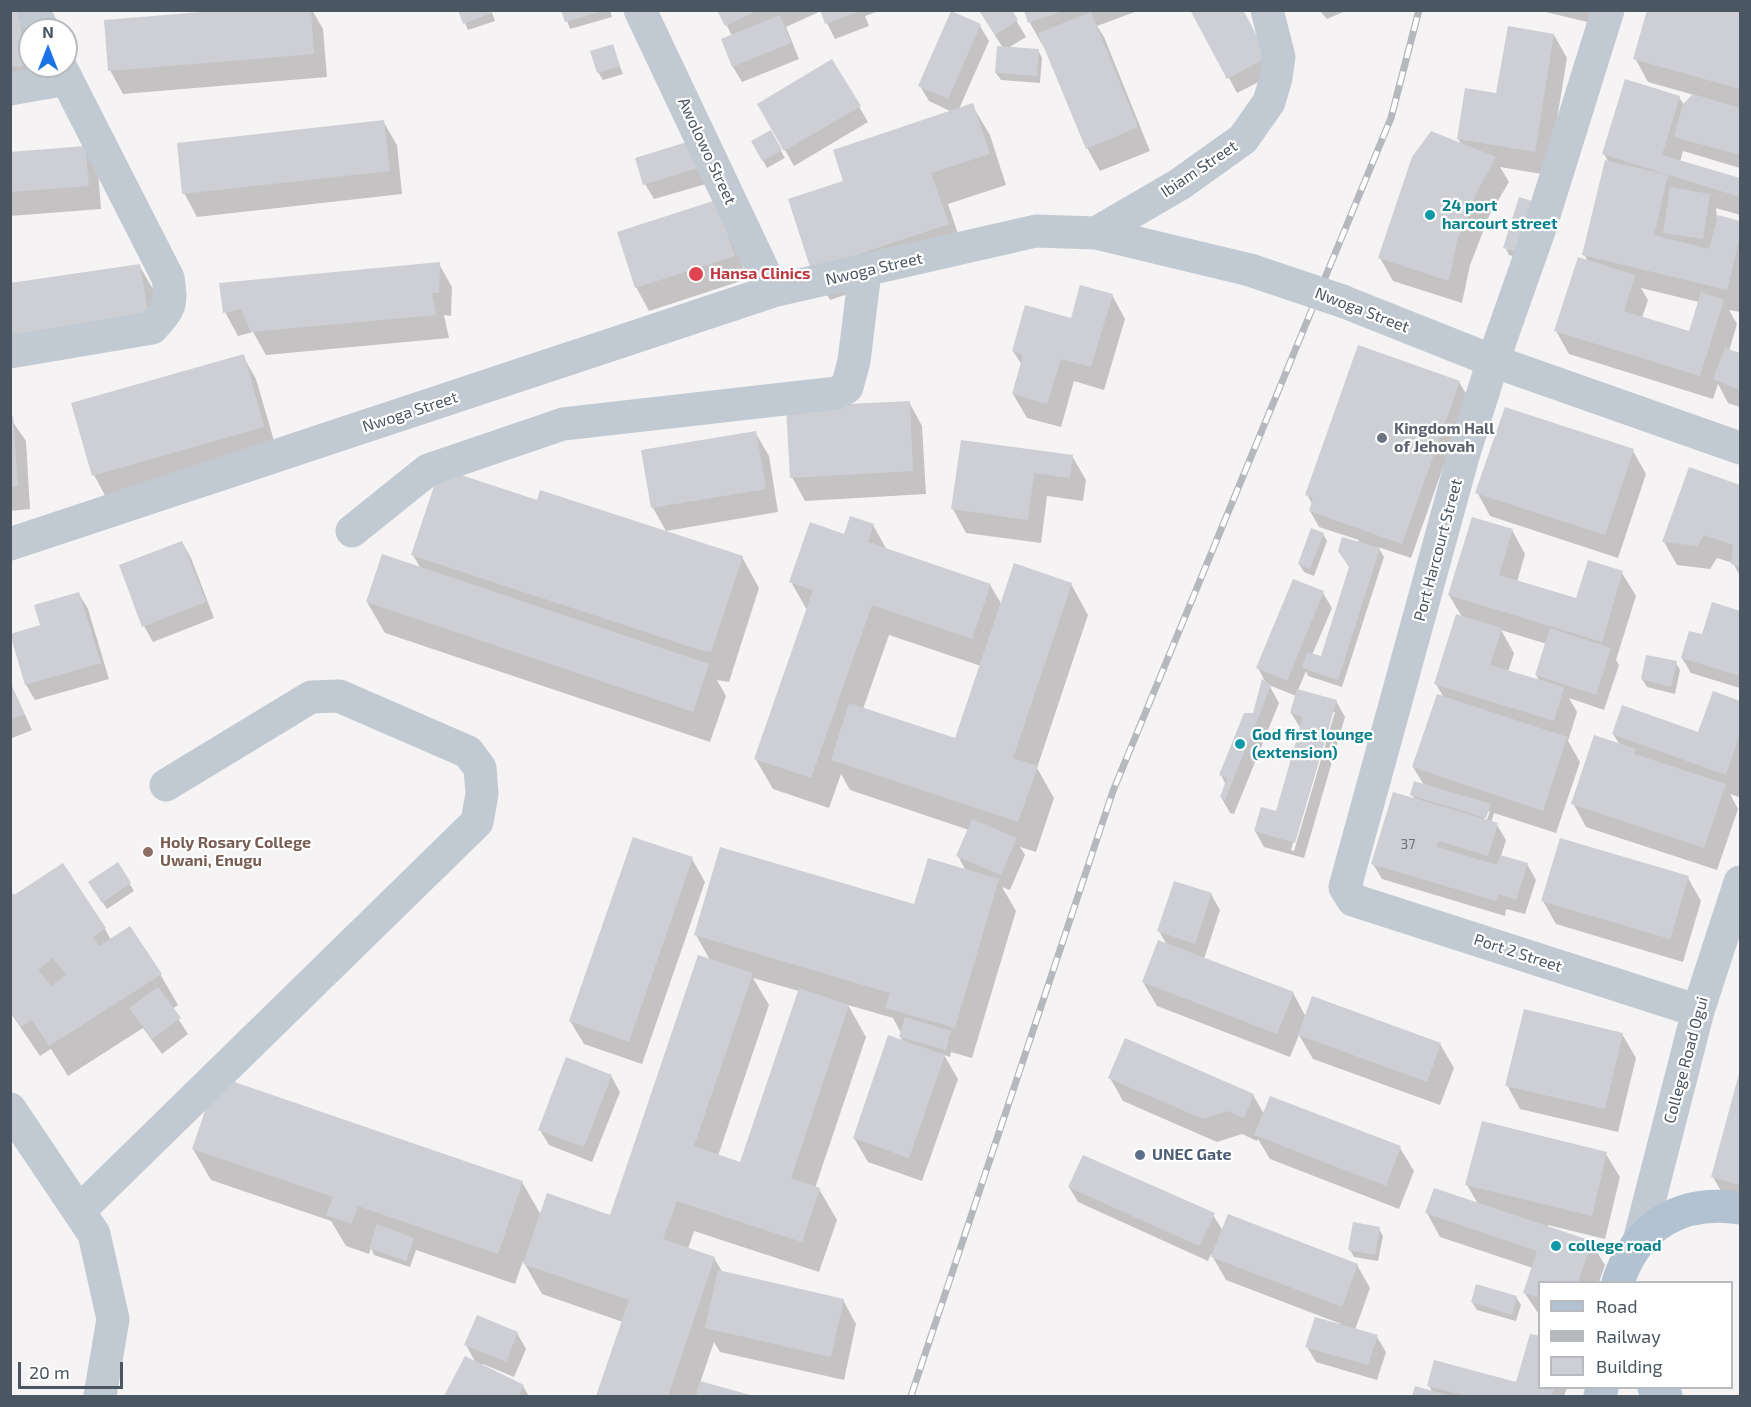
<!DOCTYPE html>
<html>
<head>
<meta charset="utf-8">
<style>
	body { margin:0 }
	#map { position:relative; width:1751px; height:1407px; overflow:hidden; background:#f5f3f3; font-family:"Exo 2",sans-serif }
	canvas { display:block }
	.frame { position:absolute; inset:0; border:12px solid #4a5661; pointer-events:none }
	.legend { position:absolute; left:1538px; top:1281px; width:195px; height:108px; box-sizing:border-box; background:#fff; border:2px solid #b7bbc0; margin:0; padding:8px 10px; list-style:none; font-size:18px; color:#4a5661 }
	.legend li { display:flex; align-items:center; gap:12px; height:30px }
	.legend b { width:30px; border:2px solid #b7bbc0 }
	.north { position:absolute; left:18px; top:18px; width:60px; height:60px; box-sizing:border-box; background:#fff; border:2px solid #b7bbc0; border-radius:50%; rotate:0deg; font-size:16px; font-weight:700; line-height:24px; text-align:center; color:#4a5661 }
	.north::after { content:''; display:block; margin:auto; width:21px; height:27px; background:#1a73e8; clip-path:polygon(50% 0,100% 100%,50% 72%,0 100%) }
	.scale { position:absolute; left:18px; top:1362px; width:105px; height:27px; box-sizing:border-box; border:3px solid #4a5661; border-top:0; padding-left:8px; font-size:18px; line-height:21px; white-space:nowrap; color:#4a5661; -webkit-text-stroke:4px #fff; paint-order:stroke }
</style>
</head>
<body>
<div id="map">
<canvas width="1751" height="1407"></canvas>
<div class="frame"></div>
<ul class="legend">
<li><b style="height:8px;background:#b3c2d1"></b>Road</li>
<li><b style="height:8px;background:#b5b8bd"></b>Railway</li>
<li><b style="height:16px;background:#cdcfd5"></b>Building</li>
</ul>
<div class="north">N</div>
<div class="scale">20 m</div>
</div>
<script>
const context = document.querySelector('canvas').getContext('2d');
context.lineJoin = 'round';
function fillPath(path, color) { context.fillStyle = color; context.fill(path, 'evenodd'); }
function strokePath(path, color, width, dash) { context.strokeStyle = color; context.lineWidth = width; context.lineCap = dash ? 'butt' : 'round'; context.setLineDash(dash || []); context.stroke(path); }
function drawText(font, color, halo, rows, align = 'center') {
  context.font = font + ' "Exo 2",sans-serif'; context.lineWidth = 4.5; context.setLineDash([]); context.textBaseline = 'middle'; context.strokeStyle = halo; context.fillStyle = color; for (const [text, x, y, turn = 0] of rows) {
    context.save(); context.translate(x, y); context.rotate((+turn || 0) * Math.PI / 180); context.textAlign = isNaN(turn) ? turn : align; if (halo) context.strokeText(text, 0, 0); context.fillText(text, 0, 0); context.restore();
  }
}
const shadow = new Path2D(`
	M244,10H312L323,29L327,77L123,94L110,70Z
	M459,10H491L495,21L468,30Z
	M563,10H610L612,17L570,29Z
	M719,10H881L865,16L869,26L835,39L821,11L786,27L799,59L742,82L733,67L732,36Z
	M979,10H1010L1026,37L1008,48L1038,50L1042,58L1040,83L1001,80L996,73L1003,48Z
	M1025,10H1140L1097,26L1104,37L1150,151L1100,171L1087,148L1045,45L1043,46L1030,23Z
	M1243,10L1276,73L1237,93L1229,78Z
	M1319,10H1348L1327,19Z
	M1537,10H1603L1600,25Z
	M1649,10H1740V168L1683,151L1680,162L1740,180V215L1716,208L1717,217L1740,222V312L1729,310L1737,324L1729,351L1740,355V407L1728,403L1718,384L1713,399L1569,354L1556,331L1588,262L1584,254L1609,163L1604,154L1679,97L1684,105L1694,95L1648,82L1635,58ZM1641,288L1699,302L1690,333L1642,318L1648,300Z
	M10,11L30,31V66H35L37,89L10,92Z
	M952,13L980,26L989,41L959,109L972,105L990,135L1006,185L948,204L965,255L830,300L813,269L845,181L952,112L929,101L920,86Z
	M1554,35L1567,58L1548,175L1500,167L1509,182L1490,214L1470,265L1462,303L1393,281L1380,258L1462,145L1458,139Z
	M612,46L623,74L603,80L598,72Z
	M832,61L868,122L794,166L759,104Z
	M383,121L397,145L402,194L197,217L184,193Z
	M770,132L785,158L767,168L753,142Z
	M689,143L706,184L654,199L645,184Z
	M84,148L98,171L101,209L10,216V154Z
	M1520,199L1529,261L1509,255L1505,247Z
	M729,225L747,279L649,311L636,287Z
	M439,264L452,287L451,316L444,315L449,338L266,355L253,332L238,336L225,312Z
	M139,265L153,289L161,341L10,364Z
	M1112,295L1125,319L1104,390L1074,381L1061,427L1027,418L1013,394L1022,365L1013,351L1072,320Z
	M243,356L256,379L277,451L107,499L94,475Z
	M1459,382L1468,397L1411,558L1378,547L1384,557L1342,687L1308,676L1306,671L1298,690L1336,701L1345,717L1304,858L1264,847L1255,831L1277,812L1301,729L1291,713L1296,696L1269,685L1279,703L1234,814L1230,813L1221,797L1226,785L1221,775L1254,715L1267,685L1258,668L1323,593L1332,608L1312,655L1322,658L1359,540L1319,527L1310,511L1313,505L1307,495ZM1332,712H1335L1294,851L1291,850Z
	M909,402L922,426L926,494L805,501L792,477Z
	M10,418L26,441L30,509L10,511Z
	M755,432L769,456L778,512L666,531L653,508L643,451Z
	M962,442L1072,456L1086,480L1083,501L1047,496L1041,543L966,533L953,509Z
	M1633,451L1646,474L1618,558L1490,516L1477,492Z
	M1690,469L1740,486V576L1733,563L1717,558L1710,569L1677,565L1664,542Z
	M538,501L742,557L759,588L729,682L717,680L726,696L710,742L385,633L367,602L421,569L413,555Z
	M873,525L887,550L990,585L1002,605L1071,584L1088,615L1037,768L1054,798L1036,852L1020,847L1025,855L1010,890L1002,887L1016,911L972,1058L951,1052L950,1057L944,1055L958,1079L922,1181L868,1162L854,1138L903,1042L900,1036L901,1033L893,1018L848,1005L866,1037L815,1188L819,1189L837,1220L819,1272L694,1231L688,1249L714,1258L723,1273L843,1300L856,1324L844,1380L720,1352L714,1342L700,1383L751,1396H598L623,1322L542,1294L523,1261L515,1284L416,1250L410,1267L374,1255L371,1248L369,1254L346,1246L331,1221L211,1180L193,1149L522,1182L541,1215L611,1217L710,960L696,935L915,905L966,871L958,856L969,830L850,790L841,774L829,808L773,789L755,758L807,610L791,582L845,536ZM889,635L981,666L956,740L863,709ZM753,978L799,991L741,1164L718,1156L769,1005Z
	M1512,530L1525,554L1517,582L1577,600L1622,573L1636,596L1616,660L1619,665L1604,710L1569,698L1577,712L1568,741L1580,762L1556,833L1494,813L1491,823L1497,825L1506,840L1501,856L1527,864L1536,880L1525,914L1506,909L1505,916L1382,879L1373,864L1415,800L1412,795L1424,785L1413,767L1444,698L1436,684L1462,617L1449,595ZM1501,630L1547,644L1536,675L1540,682L1508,672L1514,653ZM1487,811H1490L1485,825L1482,824Z
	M1323,534L1327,541L1314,576L1304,572L1299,564Z
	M182,542L191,558L214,618L153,642L144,626Z
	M79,594L88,609L109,679L35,700L26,685L42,626Z
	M1713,604L1740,613V688L1691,673L1682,658L1703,636Z
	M1676,663L1680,670L1675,694L1647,687L1642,679Z
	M10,682L32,730L10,739Z
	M1714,693L1740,702V794L1739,797L1730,794L1738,809L1717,870L1586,827L1573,803L1620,745L1613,734H1699Z
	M692,859L705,882L642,1064L584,1044L570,1021Z
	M117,864L134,891L107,909L94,889Z
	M1688,878L1701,901L1683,962L1556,924L1543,901Z
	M1211,894L1220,910L1204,959L1293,993L1306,1017L1440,1044L1454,1068L1440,1105L1313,1059L1299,1035L1290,1057L1157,1006L1143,982L1167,945L1159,931Z
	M14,897L105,929L111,940L160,974L178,1005L172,1009L188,1034L162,1054L143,1028L68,1076L51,1049L40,1056L10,1012Z
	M1622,1034L1636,1058L1618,1132L1520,1109L1507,1085Z
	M1740,1073V1204L1726,1200L1713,1177Z
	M611,1076L620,1092L592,1162L549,1145L540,1130Z
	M1110,1078L1253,1095L1264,1114L1400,1148L1414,1171L1399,1209L1270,1159L1258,1139L1257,1141L1242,1134L1217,1142L1123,1101Z
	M1606,1154L1620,1177L1605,1239L1548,1225V1227L1591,1242L1605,1265L1599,1282H1540V1316L1524,1292L1533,1268L1440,1237L1427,1213L1478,1204L1467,1185Z
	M1069,1187L1213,1215L1223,1231L1357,1265L1370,1288L1355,1330L1377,1337L1386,1352L1377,1380L1316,1362L1307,1347L1341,1324L1226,1280L1211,1254L1208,1261L1078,1202Z
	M1379,1229L1383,1236L1378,1261L1354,1257L1350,1250Z
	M1516,1297L1521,1305L1516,1321L1477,1310L1472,1302Z
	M517,1333L526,1349L514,1377L483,1364L482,1366L523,1386L529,1396H446L465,1358L476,1363L466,1345Z
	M1517,1384L1540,1388H1567L1564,1396H1413L1416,1388L1433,1393L1429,1386Z`);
const building = new Path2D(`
	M10,10H19L25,66L10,67Z
	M226,10H311L314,54L108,71L104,20Z
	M458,10H491L492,13L463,24Z
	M561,10H603V11L565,22Z
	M717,10H758L725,26Z
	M820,10H861V11L825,24Z
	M979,10H1012L1018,20L995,35Z
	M1024,10H1063V11L1028,23Z
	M1190,10H1243L1268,57L1227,79Z
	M1647,10H1740V89L1633,59Z
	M951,11L981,24L948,99L918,86Z
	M1091,12L1138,127L1086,149L1038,33Z
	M780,15L791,43L732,67L721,39Z
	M1508,26L1554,34L1535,152L1457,139L1465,88L1496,93Z
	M613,44L620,66L597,73L590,51Z
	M997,46L1039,49L1037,76L995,73Z
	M832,59L861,106L784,151L757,104Z
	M1625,79L1680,96L1662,155L1740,178V197L1602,154Z
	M1693,94L1740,108V155L1674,137L1683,104Z
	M973,103L990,154L931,173L949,224L811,270L788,199L843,181L833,150Z
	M384,120L390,171L182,194L177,143Z
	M771,130L782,150L762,161L751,141Z
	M1431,131L1496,157L1478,190L1457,241L1449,281L1378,258L1412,157Z
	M690,141L698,168L643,185L635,158Z
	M85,146L89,186L10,192V152Z
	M1605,160L1668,175L1654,235L1709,249L1718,215L1740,221V236L1727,290L1582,255Z
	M1670,187L1710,194L1703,239L1663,233Z
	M1519,197L1541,204L1525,254L1503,248Z
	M716,200L735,256L635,288L617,232Z
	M1578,257L1635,275L1624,311L1689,331L1701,292L1724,300L1700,376L1554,331Z
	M440,262L439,293H432L436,315L251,332L241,309L223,313L219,283Z
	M140,264L149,318L10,339V283Z
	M1080,285L1113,294L1091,367L1061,359L1047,404L1012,394L1023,355L1012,351L1025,305L1071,318Z
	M1358,345L1460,381L1402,544L1309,511L1313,498L1305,495Z
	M1725,348L1740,353V390L1713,379Z
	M244,354L264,427L92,476L71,403Z
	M910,401L913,471L790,478L786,407Z
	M1505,407L1634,449L1605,535L1475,493Z
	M13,416L18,486L10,487V417Z
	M756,431L766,489L651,508L641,450Z
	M961,440L1073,455L1070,478L1034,473L1028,520L951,509Z
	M1689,467L1740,485V567L1731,564L1733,545L1704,535L1697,546L1662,542Z
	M440,468L537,500L540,490L743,556L711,652L700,650L411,555Z
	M850,516L874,524L868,542L991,584L972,639L872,605L811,778L754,759L813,590L789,582L810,522L844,534Z
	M1472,517L1513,529L1499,575L1576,598L1588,560L1623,571L1602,642L1448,595Z
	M1311,528L1324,533L1310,569L1298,564Z
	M1342,537L1380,548L1338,680L1302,668L1307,652L1321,656L1349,567L1338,551Z
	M182,541L206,602L142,627L119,565Z
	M382,554L709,664L693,712L366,602Z
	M1014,563L1072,583L1013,758L1038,766L1018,822L831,760L849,703L955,738Z
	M1293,579L1324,591L1287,681L1256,668Z
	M79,592L101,663L25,685L10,634L40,625L34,605Z
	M1712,602L1740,611V676L1681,658L1689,631L1702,634Z
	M1456,614L1502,628L1490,665L1564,687L1554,721L1434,684Z
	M1550,628L1611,648L1596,695L1535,675Z
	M1646,655L1677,661L1671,687L1641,679Z
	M1262,679L1271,686L1225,800L1220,797L1227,778L1219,775L1244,713H1253Z
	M10,683L24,714L10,720Z
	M1297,689L1337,700L1295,843L1254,831L1261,807L1276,811L1303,717L1290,713Z
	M1713,691L1740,701V734L1726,775L1612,734L1622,705L1698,732Z
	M1437,694L1567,737L1543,811L1412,767Z
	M1594,735L1636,749L1634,754L1726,784L1704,848L1571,804Z
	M1414,781L1491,804L1486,818L1410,795Z
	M1393,792L1498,823L1488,856L1439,841L1437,847L1497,865L1500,855L1528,863L1516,900L1498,894L1496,901L1371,864Z
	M972,819L1017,838L1001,875L956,856Z
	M633,837L693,857L629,1042L569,1021Z
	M1560,838L1689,876L1670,939L1541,901Z
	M720,847L914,904L928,858L999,879L955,1028L885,1008L890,993L694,935Z
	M118,862L131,883L102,903L88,882Z
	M63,863L106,928L93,937L99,946L130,926L162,974L49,1046L32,1020L21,1027L10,1011V890L14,895ZM53,958L66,975L51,986L38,970Z
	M1174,881L1212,893L1195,944L1157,931Z
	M1158,940L1294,992L1277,1034L1142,982Z
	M698,955L753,973L694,1146L740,1162L799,988L849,1005L791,1178L820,1188L802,1242L677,1201L663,1239L715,1257L668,1396H596L629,1300L523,1264L547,1193L610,1215Z
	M158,987L181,1018L152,1039L129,1008Z
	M1312,996L1441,1043L1427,1082L1298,1035Z
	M1524,1009L1623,1033L1605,1109L1505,1086Z
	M905,1017L951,1031L946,1050L899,1037Z
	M888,1035L945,1055L909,1158L853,1138Z
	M1125,1038L1254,1094L1244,1118L1228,1111L1203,1119L1108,1078Z
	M566,1057L612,1075L584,1147L538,1130Z
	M1740,1070V1185L1711,1177Z
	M217,1076L523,1181L498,1254L358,1206L351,1224L326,1215L333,1197L192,1149Z
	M1270,1096L1401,1146L1386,1186L1254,1135Z
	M1482,1121L1607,1152L1592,1216L1465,1185Z
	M1083,1155L1215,1213L1199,1246L1068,1187Z
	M1434,1188L1592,1241L1578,1282H1540V1298L1523,1293L1537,1251L1425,1213Z
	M1228,1214L1358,1264L1342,1307L1211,1257Z
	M1353,1222L1380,1227L1375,1255L1348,1250Z
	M377,1224L414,1238L406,1261L369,1248Z
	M718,1270L844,1299L831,1357L705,1328Z
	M1476,1284L1517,1296L1512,1315L1471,1302Z
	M477,1315L518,1332L506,1362L464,1345Z
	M1315,1317L1378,1335L1368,1365L1305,1347Z
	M1530,1334L1540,1336V1388H1554L1552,1396H1467L1427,1386L1434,1360L1516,1382Z
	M465,1356L524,1385L518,1396H444Z
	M700,1381L754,1396H696Z
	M1415,1386L1451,1396H1412Z`);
const minor = new Path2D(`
	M33,10L43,30
	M640,10L773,291
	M1608,10L1540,228L1493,361L1464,453L1345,887L1353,900L1698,1011
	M10,89L67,79
	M1096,233L1180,184L1243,139L1269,102L1276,78L1279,57L1267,10
	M1342,301L1493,361L1740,448
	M10,352L152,328C171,307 172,305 168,278L60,66
	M352,531L428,470L563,424L837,393L847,387L854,361L865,272
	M10,544L773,291L1036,231L1096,233L1250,270
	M10,1109L94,1234L113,1319L100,1396
	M79,1211L477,822L482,794L480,768L468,752L339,696L311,697L166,785
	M1639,1241L1698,1011L1740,882`);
const major = new Path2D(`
	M1618,1282C1637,1225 1681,1199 1740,1208
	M1654,1388L1666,1396
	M1600,1396L1602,1388`);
const rail = new Path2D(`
	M911,1396L1113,791L1391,118L1419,10`);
const minorBridge = new Path2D(`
	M1250,270L1342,301`);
const markers = [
	[1430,215,6,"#0f9aa8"],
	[696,274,8,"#e0444e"],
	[1382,438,6,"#6b7280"],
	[1240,744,6,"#0f9aa8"],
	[148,852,6,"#8d6e63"],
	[1140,1155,6,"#5c6f8a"],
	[1556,1246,6,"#0f9aa8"]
];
const numberNames = [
	["37",1408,844]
];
const streetNames = [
	["Awolowo Street",707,151,65],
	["Ibiam Street",1199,169,-34],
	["Nwoga Street",874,269,-13],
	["Nwoga Street",1362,310,21],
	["Nwoga Street",410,412,-18],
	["Port Harcourt Street",1438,550,-75],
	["Port 2 Street",1518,953,18],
	["College Road Ogui",1686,1060,-75]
];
const cultureNames = [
	["24 port",1442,206],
	["harcourt street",1442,224],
	["God first lounge",1252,735],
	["(extension)",1252,753],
	["college road",1568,1246]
];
const healthNames = [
	["Hansa Clinics",710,274]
];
const worshipNames = [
	["Kingdom Hall",1394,429],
	["of Jehovah",1394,447]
];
const educationNames = [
	["Holy Rosary College",160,843],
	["Uwani, Enugu",160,861]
];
const serviceNames = [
	["UNEC Gate",1152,1155]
];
fillPath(shadow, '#0003');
fillPath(building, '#cdcfd5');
strokePath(minor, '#c1cad2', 33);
strokePath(major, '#b3c2d1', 33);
strokePath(rail, '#b5b8bd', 7);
strokePath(rail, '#fff', 4.5, [14]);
strokePath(minorBridge, '#c1cad2', 33);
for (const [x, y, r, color] of markers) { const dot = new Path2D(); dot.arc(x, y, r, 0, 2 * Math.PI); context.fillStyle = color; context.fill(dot); strokePath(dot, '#fff', 2); }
drawText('14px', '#6b747e', null, numberNames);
drawText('16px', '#4a5661', '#fff', streetNames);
drawText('bold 16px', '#0d838f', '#fff', cultureNames, 'left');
drawText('bold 16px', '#be3a42', '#fff', healthNames, 'left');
drawText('bold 16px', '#5b616d', '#fff', worshipNames, 'left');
drawText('bold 16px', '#785e54', '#fff', educationNames, 'left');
drawText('bold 16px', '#4e5e75', '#fff', serviceNames, 'left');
</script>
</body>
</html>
